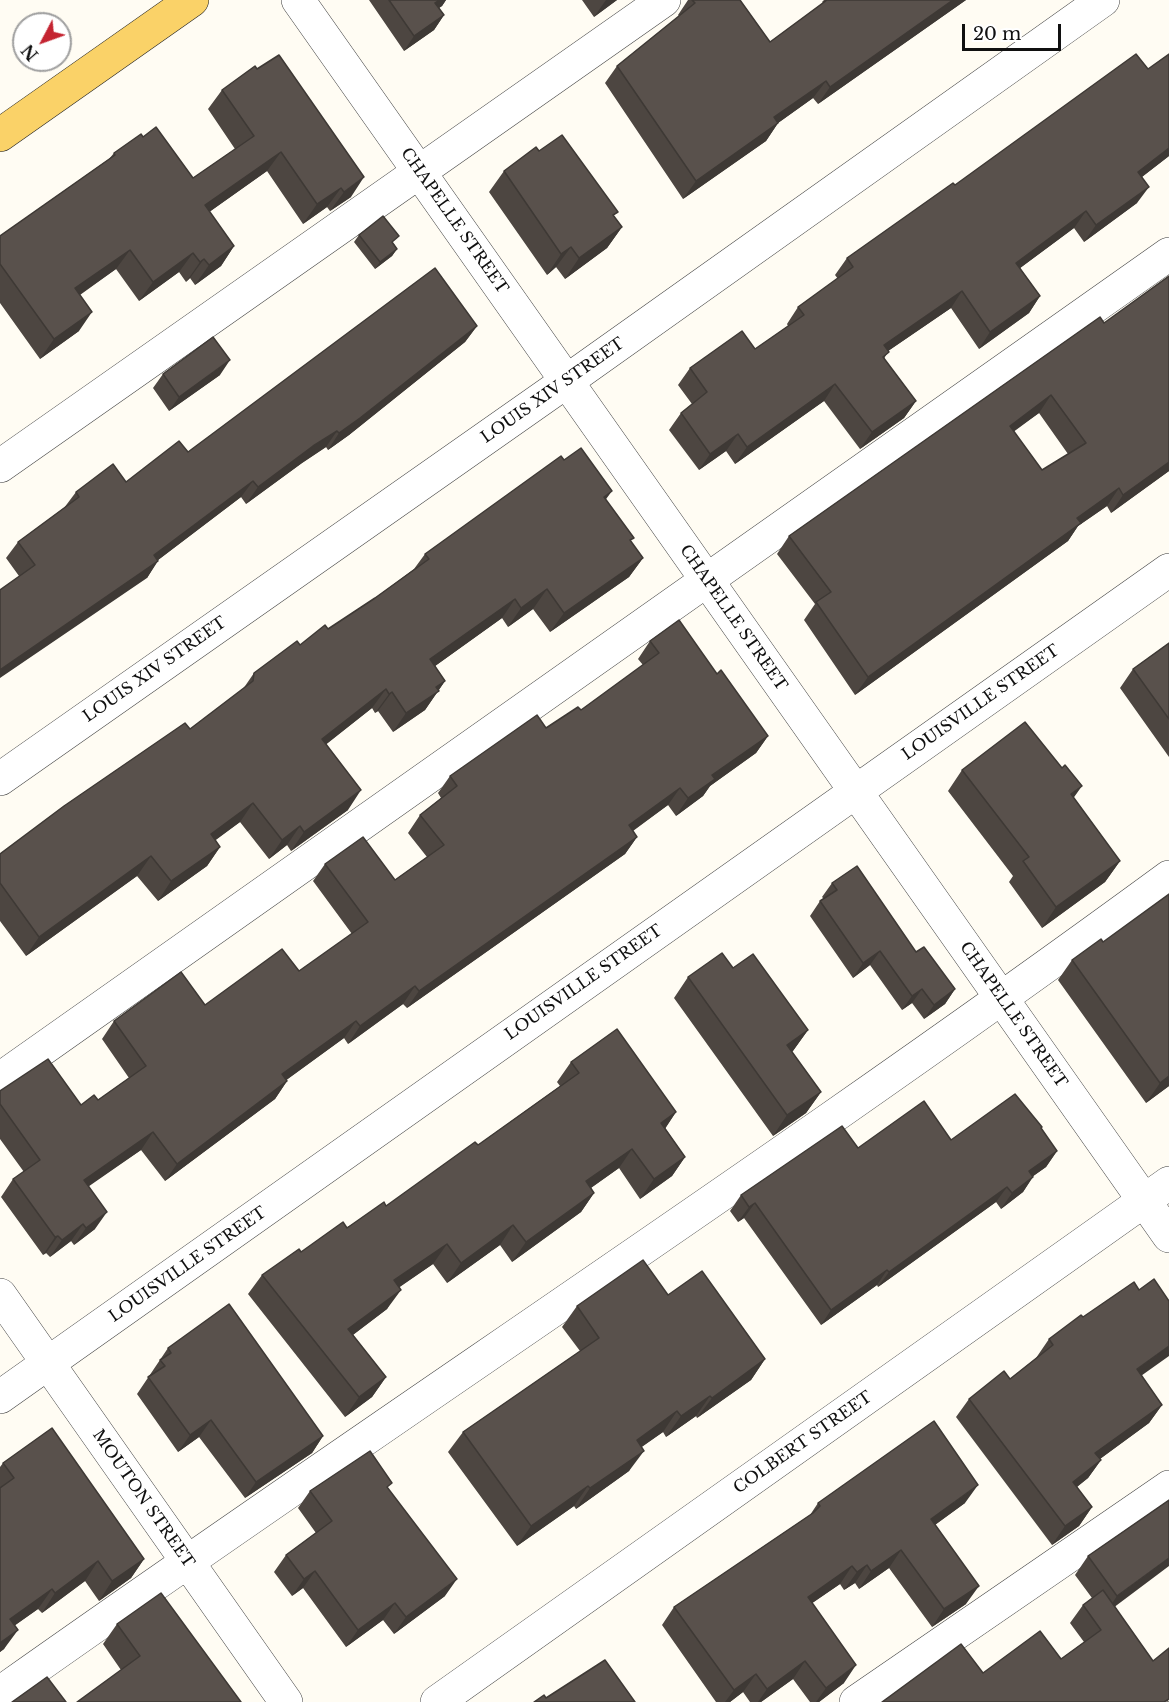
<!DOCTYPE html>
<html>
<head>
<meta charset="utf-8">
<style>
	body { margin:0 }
	#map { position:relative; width:1169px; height:1702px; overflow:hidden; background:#fffcf3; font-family:"Libre Baskerville",serif }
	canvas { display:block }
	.north { position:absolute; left:12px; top:12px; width:60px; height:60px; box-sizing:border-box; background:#fff; border:2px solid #9f9f9f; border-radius:50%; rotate:229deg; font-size:16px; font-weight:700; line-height:24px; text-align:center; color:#101010 }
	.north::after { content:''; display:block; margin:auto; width:21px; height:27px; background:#c42431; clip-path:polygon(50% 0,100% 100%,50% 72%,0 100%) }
	.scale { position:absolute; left:962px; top:24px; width:99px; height:27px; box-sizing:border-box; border:3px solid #101010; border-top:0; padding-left:8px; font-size:18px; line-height:21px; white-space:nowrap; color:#101010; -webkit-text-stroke:4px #fff; paint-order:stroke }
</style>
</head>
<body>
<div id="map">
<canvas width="1169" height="1702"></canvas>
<div class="north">N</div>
<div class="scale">20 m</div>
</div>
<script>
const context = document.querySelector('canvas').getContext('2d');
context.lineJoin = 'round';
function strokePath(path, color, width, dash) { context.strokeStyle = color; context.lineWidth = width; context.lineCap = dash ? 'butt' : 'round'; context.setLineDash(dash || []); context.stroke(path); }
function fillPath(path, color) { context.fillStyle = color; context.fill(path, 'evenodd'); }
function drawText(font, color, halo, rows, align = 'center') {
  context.font = font + ' "Libre Baskerville",serif'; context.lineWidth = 6; context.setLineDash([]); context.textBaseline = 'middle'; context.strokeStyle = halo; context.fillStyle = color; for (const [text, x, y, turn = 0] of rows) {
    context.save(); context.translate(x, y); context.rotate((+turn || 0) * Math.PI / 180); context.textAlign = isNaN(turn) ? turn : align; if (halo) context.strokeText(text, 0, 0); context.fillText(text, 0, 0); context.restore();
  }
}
const minor = new Path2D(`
	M298,0L1169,1236
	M0,466L664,0
	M0,779L567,381L1103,0
	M0,1079L1169,254
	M0,1295L286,1702
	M0,1397L1169,570
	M0,1693C388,1418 786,1158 1169,877
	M437,1702L1169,1183
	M856,1702L1169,1487`);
const major = new Path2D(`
	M0,135L192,0`);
const wall = new Path2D(`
	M369,0H446L442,6L439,8L444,15L434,30L404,51Z
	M582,0H617L594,17Z
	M688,0H740L770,42L823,3L822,2L824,0H966L818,104L813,98L778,123L766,141L683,199L605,83L617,66L679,16L678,15Z
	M222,90L351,197L330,211L327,207L303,224L267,171L209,212L234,246L221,266L195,285L190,278L186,282L179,272L139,301L116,269L80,295L79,331L40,359L0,303V236L109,159L114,153L143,137L193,178L235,149L208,109Z
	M539,151L614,217L622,227L607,248L565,279L556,267L547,275L489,192L504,171Z
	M1169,156L1142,177L1137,203L1084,242L1074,228L1020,268L1040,296L1029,313L979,349L951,308L888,351L884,359L916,401L904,418L860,449L824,401L735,464L726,451L699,470L669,430L681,413L692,404L678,385L690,368L755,349L788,326L787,324L798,307L838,279L835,275L847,258L955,185Z
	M359,235L394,244L397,249L392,256L375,269L354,242Z
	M1100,317L1169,471L1111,513L1107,506L1078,526L1068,541L855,695L804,620L815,604L777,554L789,536ZM1039,413L1068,454L1042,470L1013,431Z
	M477,326L465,342L349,435L328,450L326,447L302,463L246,504L241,497L158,560L147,578L19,576L6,558L18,542L64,508L76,492L126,482L188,452Z
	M163,374L220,375L169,411L153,388Z
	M564,460L606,500L631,542L643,558L629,577L550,632L533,609L508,627L502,618L435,666L445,681L425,710L393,732L378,711L375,713L372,708L326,744L348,810L291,851L287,845L269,859L240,822L215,840L220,847L207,866L158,901L137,876L26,956L0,921V854L190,729L243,689L254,673L300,645L328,629L375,598L414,569L425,554Z
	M650,641L717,674L768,736L756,753L710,786L703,796L676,816L668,805L633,831L637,837L625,854L407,1008L403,1004L348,1044L344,1038L286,1080L287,1081L275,1099L165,1181L141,1150L88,1186L95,1229L74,1245L71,1241L50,1257L46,1253L43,1255L1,1197L13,1179L24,1172L0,1139V1091L81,1105L98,1100L129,1078L102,1039L114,1021L205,1005L299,971L352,934L313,881L325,864L395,880L427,857L408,833L420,815L441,798L438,793L450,776L546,728L581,710L643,665L638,659Z
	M1169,643V757L1120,688L1133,669Z
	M962,770L1074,798L1120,861L1105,882L1042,928L1009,882L1013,876L948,791Z
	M832,883L916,952L955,989L945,1004L924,1019L912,1003L902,1010L870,965L853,978L810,916L820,901L824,899L822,897Z
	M1103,942L1169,1086L1146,1103L1058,980L1072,960Z
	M733,968L808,1030L792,1052L821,1092L806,1113L773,1136L674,998L688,977Z
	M571,1062L676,1112L665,1128L685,1157L672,1176L640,1199L619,1168L591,1188L594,1193L581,1212L512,1262L500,1245L447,1283L433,1264L399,1287L387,1309L353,1335L386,1377L372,1397L345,1417L248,1294L262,1275L301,1252L386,1206L478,1145L560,1086L557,1082Z
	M1041,1129L1057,1151L1046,1167L1033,1176L1023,1192L1001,1209L996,1202L878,1287L877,1285L821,1325L744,1218L738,1222L730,1211L741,1195L858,1148L951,1140Z
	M668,1295L765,1359L751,1380L697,1418L696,1416L666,1437L663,1432L641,1447L629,1471L576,1509L574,1506L517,1546L448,1452L463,1432L580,1351L562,1327L577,1306Z
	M1049,1339L1141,1375L1162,1405L1149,1423L1100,1459L1101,1460L1088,1478L1077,1487L1092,1507L1079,1526L1052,1545L956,1417L969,1399L1010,1379L1036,1358Z
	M168,1348L323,1436L312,1453L245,1498L199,1437L178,1452L137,1394Z
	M3,1463L144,1559L131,1578L99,1601L85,1581L42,1613L38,1609L15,1625L4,1649L0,1652V1467Z
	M388,1489L445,1596L394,1634L383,1620L346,1647L303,1588L292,1596L274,1572L286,1555L316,1533L298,1508L310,1491Z
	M1169,1500L1115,1606L1169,1702L983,1673L1061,1659L1084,1642L1070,1623L1083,1605L1092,1598L1075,1575L1088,1556Z
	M818,1503H965L935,1525L966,1604L932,1627L889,1568L859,1589L855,1583L844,1590L840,1584L812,1603L844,1683L819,1702H810L793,1679L761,1702H750L743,1692L730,1702H716L662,1625L674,1607L810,1515Z
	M117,1624L241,1702L121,1670L103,1644Z`);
const shadedWall = new Path2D(`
	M440,0H446L442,6L425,17L435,3Z
	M606,0H617L594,17Z
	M953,0H966L818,104L830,87Z
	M444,15L434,30L404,51L414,36Z
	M826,81L813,98L778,123L766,141L683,199L696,181L774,117Z
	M1169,148V156L1126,189L1138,172Z
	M281,152L267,171L191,225L205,205Z
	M364,177L351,197L330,211L344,192Z
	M1149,187L1137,203L1084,242L1096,225Z
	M341,188L327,207L303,224L317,204Z
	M1086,211L1074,228L1004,280L1016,263Z
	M622,227L607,248L565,279L579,258Z
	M234,246L221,266L195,285L209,265Z
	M571,247L556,267L547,275L561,254Z
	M397,249L392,256L375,269L380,262Z
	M130,250L116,269L62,307L75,288Z
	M193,253L179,272L139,301L153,282Z
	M204,259L190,278L186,282L200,262Z
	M962,291L951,308L872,362L884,345Z
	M1040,296L1029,313L979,349L990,332Z
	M92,312L79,331L40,359L54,339Z
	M477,326L465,342L349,435L328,450L339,433Z
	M230,360L220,375L169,411L179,397Z
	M835,384L824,401L735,464L747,447Z
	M1051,395L1039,413L997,444L1010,426Z
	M916,401L904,418L860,449L872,432Z
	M337,431L326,447L302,463L246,504L258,487L313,446Z
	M738,434L726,451L699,470L710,454Z
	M1169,462V471L1111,513L1123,495Z
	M253,481L241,497L145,570L158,561L147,578L0,678V670L154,555Z
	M1119,488L1107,506L1078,526L1068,541L855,695L868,677L1077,518Z
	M612,491L598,510L604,497Z
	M643,558L629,577L550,632L564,613Z
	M547,589L533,609L508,627L521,608Z
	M515,599L502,618L417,679L430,659Z
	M445,681L425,710L393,732L406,713L436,687Z
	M386,689L372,708L309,758L322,739Z
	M392,692L378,711L375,713L389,694Z
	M768,736L756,753L710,786L703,796L676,816L688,798L712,775Z
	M1082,786L1067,807L1071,794Z
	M680,788L668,805L617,842L629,825Z
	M361,790L348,810L291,851L304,832Z
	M253,803L240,822L197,854L211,834Z
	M300,826L287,845L269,859L282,840Z
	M637,837L625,854L407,1008L419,991Z
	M220,847L207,866L158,901L171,881Z
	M151,856L137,876L26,956L39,937Z
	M1120,861L1105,882L1042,928L1056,907Z
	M880,951L870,965L853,978L863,963Z
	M415,986L403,1004L348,1044L360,1026Z
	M922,989L912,1003L902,1010L912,996Z
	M955,989L945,1004L924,1019L934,1005Z
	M356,1021L344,1038L270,1092L282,1074Z
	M808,1030L793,1051L773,1066L787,1045Z
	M1169,1076V1086L1146,1103L1160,1083Z
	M287,1081L275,1099L165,1181L177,1164Z
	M821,1092L806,1113L773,1136L787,1115Z
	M676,1112L663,1132L661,1123Z
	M153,1132L141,1150L72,1198L84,1180Z
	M632,1149L619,1168L572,1201L586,1181Z
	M1057,1151L1046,1167L1018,1187L1029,1171Z
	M685,1157L672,1176L640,1199L654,1179Z
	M1033,1177L1023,1192L1001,1209L1012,1193Z
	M1007,1187L996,1202L878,1287L889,1272Z
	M594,1193L581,1212L512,1262L526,1242Z
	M755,1203L744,1218L738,1222L749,1207Z
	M107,1212L95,1229L74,1245L86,1228Z
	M83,1224L71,1241L50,1257L62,1240Z
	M513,1225L500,1245L447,1283L461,1263Z
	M58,1236L46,1253L43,1255L55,1237Z
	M447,1244L433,1264L381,1300L394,1280Z
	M887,1270L877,1285L821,1325L831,1310Z
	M401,1290L387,1309L334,1349L348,1329Z
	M1169,1346V1356L1124,1388L1137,1369Z
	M765,1359L751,1380L697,1418L712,1398Z
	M386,1377L372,1397L345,1417L359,1397Z
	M710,1396L696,1416L666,1437L681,1416Z
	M1162,1405L1149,1423L1082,1472L1095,1453Z
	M677,1411L663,1432L622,1461L637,1440Z
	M211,1420L199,1437L178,1452L190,1435Z
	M323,1436L312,1453L245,1498L256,1482Z
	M644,1451L629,1471L576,1509L590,1488Z
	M1101,1460L1088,1478L1060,1500L1073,1482Z
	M978,1485L965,1503L918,1537L931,1519Z
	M588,1486L574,1506L517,1546L531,1526Z
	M1092,1507L1079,1526L1052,1545L1065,1526Z
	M901,1550L889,1568L859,1589L871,1571Z
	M1169,1558V1566L1105,1614L1117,1596Z
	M144,1559L131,1578L99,1601L112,1581Z
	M98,1561L85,1581L42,1613L55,1593Z
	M867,1565L855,1583L844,1590L857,1572Z
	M852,1566L840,1584L795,1615L808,1597Z
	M315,1571L303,1588L292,1596L304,1579Z
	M457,1579L445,1596L394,1634L406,1617Z
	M979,1586L966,1604L932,1627L944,1609Z
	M52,1589L38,1609L0,1636L10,1619Z
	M395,1603L383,1620L346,1647L358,1630Z
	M18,1630L4,1649L0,1652V1643Z
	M805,1661L793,1679L761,1702H758L767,1689Z
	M856,1665L844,1683L819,1702H816L826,1688Z
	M756,1674L743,1692L730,1702H725L734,1690Z`);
const building = new Path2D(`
	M389,0H440L435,3L444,15L414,36Z
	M692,0H740L770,42L827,0H953L830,87L826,81L774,117L778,123L696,181L617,66L695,3Z
	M1136,54L1148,69L1169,54V148L1138,172L1149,187L1096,225L1086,211L1016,263L1040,296L990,332L962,291L884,345L889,352L883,357L916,401L872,432L835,384L747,447L738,434L710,454L681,413L707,392L690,368L742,331L755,349L804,315L798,307L853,267L847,258L953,183L955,185Z
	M279,55L364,177L344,192L341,188L317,204L281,152L205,205L234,246L209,265L204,259L200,262L193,253L153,282L130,250L75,288L92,312L54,339L0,264V236L115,155L114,153L141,134L143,137L156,127L193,178L254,136L222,90L255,66L257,69Z
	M562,135L618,212L613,215L622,227L579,258L571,247L561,254L504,171L536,147L539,151Z
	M383,216L399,236L392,242L397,249L380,262L359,235Z
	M435,268L477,326L360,418L339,433L337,431L313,446L258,487L253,481L154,555L158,561L0,670V590L35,565L18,542L79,497L76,492L113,464L126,482L179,441L188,452Z
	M1169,276V462L1123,495L1119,488L1077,518L1081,523L868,677L816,602L831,592L789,536L1100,317L1104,323ZM1051,395L1086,443L1042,470L1010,426Z
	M213,337L230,360L179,397L163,374Z
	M581,448L612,491L604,497L634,538L630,540L643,558L564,613L547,589L521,608L515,599L430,659L445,681L436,687L439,691L406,713L392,692L389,694L386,689L322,739L361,790L304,832L300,826L282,840L253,803L211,834L220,847L171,881L151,856L39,937L0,883V854L64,806L185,723L190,729L253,681L254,673L297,641L300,645L325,625L328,629L375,598L429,559L425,554L561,456L564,460Z
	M679,620L717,674L721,670L768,736L712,775L715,779L688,798L680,788L629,825L637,837L419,991L415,986L360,1026L356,1021L282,1074L287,1081L177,1164L153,1132L84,1180L107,1212L86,1228L83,1224L62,1240L58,1236L55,1237L13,1179L40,1160L0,1104V1091L48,1059L81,1105L94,1095L98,1100L146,1066L114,1021L181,972L205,1005L282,949L299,971L368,922L325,864L363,837L395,880L444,845L420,815L457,786L450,776L537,715L546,728L578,707L581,710L659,653L650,641Z
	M1169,643V719L1133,669Z
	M1025,722L1062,768L1065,765L1082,786L1071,794L1120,861L1056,907L1023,861L1029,857L962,770Z
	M857,866L916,952L924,947L955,989L934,1005L922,989L912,996L880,951L863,963L820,901L837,890L832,883Z
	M1169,894V1076L1160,1083L1072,960L1101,939L1103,942Z
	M722,953L733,968L753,954L808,1030L787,1045L821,1092L787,1115L688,977Z
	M617,1029L676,1112L661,1123L685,1157L654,1179L632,1149L586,1181L594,1193L526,1242L513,1225L461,1263L447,1244L394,1280L401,1290L348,1329L386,1377L359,1397L262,1275L299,1249L301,1252L343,1222L347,1228L384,1202L386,1206L475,1142L478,1145L579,1073L571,1062Z
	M1015,1094L1042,1127L1041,1128L1057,1151L1029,1171L1033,1177L1012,1193L1007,1187L889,1272L887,1270L831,1310L755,1203L749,1207L741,1195L842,1126L858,1148L924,1101L951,1140Z
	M643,1260L668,1295L702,1271L765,1359L712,1398L710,1396L681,1416L677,1411L637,1440L644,1451L590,1488L588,1486L531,1526L463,1432L599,1338L577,1306Z
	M1154,1279L1169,1301V1346L1137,1369L1162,1405L1095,1453L1101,1460L1073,1482L1092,1507L1065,1526L969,1399L1004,1371L1010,1379L1053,1345L1049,1339L1081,1315L1083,1317L1134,1282L1139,1290Z
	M229,1304L323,1436L256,1482L211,1420L190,1435L148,1377L165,1366L160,1360L171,1353L168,1348Z
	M934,1421L978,1485L931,1519L979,1586L944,1609L901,1550L871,1571L867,1565L857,1572L852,1566L808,1597L856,1665L826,1688L805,1661L767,1689L756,1674L734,1690L674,1607L813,1513L820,1506L818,1503Z
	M52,1428L144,1559L112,1581L98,1561L55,1593L52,1589L10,1619L18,1630L0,1643V1488L14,1478L3,1463Z
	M370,1451L392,1483L387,1487L457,1579L406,1617L395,1603L358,1630L315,1571L304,1579L286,1555L332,1521L310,1491Z
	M1169,1500V1558L1117,1596L1088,1556Z
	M1103,1590L1153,1661L1169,1648V1699L1164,1702H882L961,1644L983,1673L1040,1631L1061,1659L1101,1630L1083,1605Z
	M161,1593L241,1702H77L140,1656L117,1624Z
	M605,1660L635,1702H534L544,1695L546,1698Z
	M47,1677L66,1702H12Z`);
const streetNames = [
	["CHAPELLE STREET",454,221,55],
	["LOUIS XIV STREET",553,391,-35],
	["CHAPELLE STREET",733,618,55],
	["LOUIS XIV STREET",155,670,-35],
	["LOUISVILLE STREET",981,703,-35],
	["LOUISVILLE STREET",584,983,-35],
	["CHAPELLE STREET",1013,1015,55],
	["LOUISVILLE STREET",188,1265,-35],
	["COLBERT STREET",803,1443,-35],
	["MOUTON STREET",143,1499,55]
];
strokePath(minor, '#434343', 34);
strokePath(major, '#212121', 34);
strokePath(minor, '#fff', 33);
strokePath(major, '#fad268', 33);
fillPath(wall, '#4d4641');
fillPath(shadedWall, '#3e3935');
fillPath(building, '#59514c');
strokePath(building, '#3e3935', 1.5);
drawText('16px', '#101010', '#fff', streetNames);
</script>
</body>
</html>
